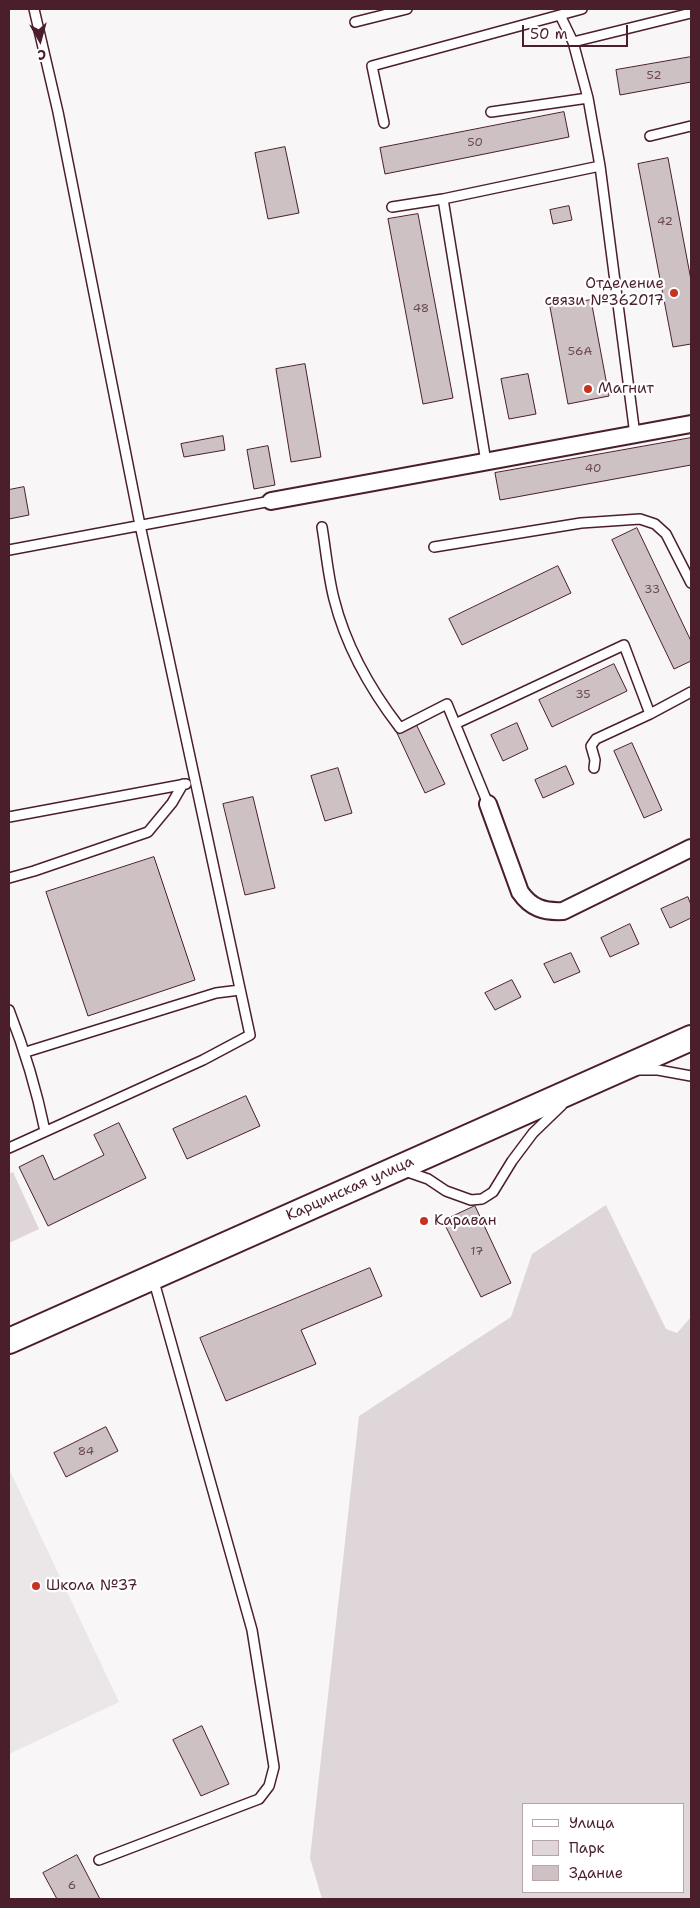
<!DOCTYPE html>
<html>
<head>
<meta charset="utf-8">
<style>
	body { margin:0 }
	#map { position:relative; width:700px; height:1908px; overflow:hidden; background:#f8f6f7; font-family:"Shantell Sans",sans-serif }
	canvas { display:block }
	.frame { position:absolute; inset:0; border:10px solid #4a1f2b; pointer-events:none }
	.legend { position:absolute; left:522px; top:1803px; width:162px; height:90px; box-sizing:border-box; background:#fff; border:1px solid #b7a5aa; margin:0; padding:6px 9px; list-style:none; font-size:15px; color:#4a1f2b }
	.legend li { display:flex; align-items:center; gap:10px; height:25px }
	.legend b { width:25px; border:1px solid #b7a5aa }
	.north { position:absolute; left:15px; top:15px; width:50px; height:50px; -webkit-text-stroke:4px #fff; paint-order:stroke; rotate:173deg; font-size:14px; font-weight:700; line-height:20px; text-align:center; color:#4a1f2b }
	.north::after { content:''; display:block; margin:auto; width:18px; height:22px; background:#4a1f2b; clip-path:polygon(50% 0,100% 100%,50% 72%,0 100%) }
	.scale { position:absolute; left:522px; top:25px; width:106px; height:22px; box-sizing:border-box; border:2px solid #4a1f2b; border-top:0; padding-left:6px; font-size:15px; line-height:18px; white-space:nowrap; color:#4a1f2b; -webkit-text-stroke:4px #fff; paint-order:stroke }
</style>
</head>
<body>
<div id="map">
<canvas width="700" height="1908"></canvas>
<div class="frame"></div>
<ul class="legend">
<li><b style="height:6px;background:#fff"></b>Улица</li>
<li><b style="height:14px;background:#ded6d9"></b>Парк</li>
<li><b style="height:14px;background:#cdc1c4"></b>Здание</li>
</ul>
<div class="north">С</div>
<div class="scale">50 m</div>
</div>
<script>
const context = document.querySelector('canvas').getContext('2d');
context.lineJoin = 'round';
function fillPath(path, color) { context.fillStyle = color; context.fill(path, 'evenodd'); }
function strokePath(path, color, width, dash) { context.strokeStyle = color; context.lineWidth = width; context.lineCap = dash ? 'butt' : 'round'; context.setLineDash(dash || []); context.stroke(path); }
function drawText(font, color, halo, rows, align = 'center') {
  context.font = font + ' "Shantell Sans",sans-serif'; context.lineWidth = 4.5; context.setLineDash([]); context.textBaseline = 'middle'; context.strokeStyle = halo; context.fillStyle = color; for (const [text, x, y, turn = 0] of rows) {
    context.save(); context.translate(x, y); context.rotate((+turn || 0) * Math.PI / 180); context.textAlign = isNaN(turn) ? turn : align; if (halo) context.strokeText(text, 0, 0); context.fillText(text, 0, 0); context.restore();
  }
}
const built = new Path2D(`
	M9,1469L119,1702L9,1754Z`);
const green = new Path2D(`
	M13,1172L39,1229L9,1243V1174Z
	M606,1205L666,1329L677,1333L691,1317V1899H322L310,1858L359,1416L511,1317L532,1254ZM524,1804H684V1892H524Z`);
const building = new Path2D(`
	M691,57V82L620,95L616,70Z
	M564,112L569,137L385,174L380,148Z
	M285,147L299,213L268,219L255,153Z
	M668,158L691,280V344L673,347L638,164Z
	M569,206L572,220L553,224L550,210Z
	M418,214L453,398L423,404L388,219Z
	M591,300L609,396L568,404L550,307Z
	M305,364L321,457L291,462L276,369Z
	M528,374L536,414L509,419L501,379Z
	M223,436L225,450L184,457L181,444Z
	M691,438V465L500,500L495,473Z
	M268,446L275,485L254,489L247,450Z
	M24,487L29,515L9,519V490Z
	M637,528L691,641V661L674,669L612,540Z
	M558,566L571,593L462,645L449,619Z
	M614,664L627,691L552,727L539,700Z
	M517,723L528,749L503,761L491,735Z
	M416,724L445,784L425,793L397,733Z
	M632,743L662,810L644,818L614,751Z
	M566,766L574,784L543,798L535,780Z
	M338,768L352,813L325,821L311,776Z
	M253,797L275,888L245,895L223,804Z
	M154,857L195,980L88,1016L46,892Z
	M688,897L691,905V918L670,928L661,909Z
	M630,924L639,944L610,957L601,938Z
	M571,953L580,972L554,983L544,964Z
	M512,980L521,997L495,1010L485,993Z
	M246,1096L260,1126L187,1159L173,1129Z
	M119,1123L146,1178L48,1226L19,1167L43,1155L54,1180L104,1155L94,1135Z
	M475,1206L511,1283L481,1297L443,1221Z
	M370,1268L382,1296L301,1330L316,1364L226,1401L200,1338Z
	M106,1427L118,1451L66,1477L54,1453Z
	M202,1726L229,1784L201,1796L173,1740Z
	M77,1855L100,1899H57L43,1873Z`);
const service = new Path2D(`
	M560,15L573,42L588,98L600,166L635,435
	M355,22L407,9
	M573,42L691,13
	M491,112L588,98
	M384,123L372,66L582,9
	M650,136L691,126
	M443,199L486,462
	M392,207L443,199L600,166
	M322,527C326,551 328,576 334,599C346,647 370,689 400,728L447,704L488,804
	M434,547L581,523L640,519L655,524L666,534L691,583
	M9,550L271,501
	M455,724L624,645L650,714L691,692
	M594,768L595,760L591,746L596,739L650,714
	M9,817L186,784
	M9,878L34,871L148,832L172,803L183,784
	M9,1010C25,1051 36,1087 45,1131
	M26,1052L216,993L240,990
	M637,1070H658L691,1076
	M9,1148L203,1060L250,1035L140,525L58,112L34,9
	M402,1170L428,1179L446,1191L471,1200L482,1199L493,1192L512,1161L533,1133L562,1105
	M99,1860L259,1799L269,1786L274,1767L252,1630L153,1278`);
const minor = new Path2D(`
	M271,501L691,424
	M488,804L520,892C531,908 544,912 563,911L691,848`);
const secondary = new Path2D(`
	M9,1341L691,1038`);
const markers = [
	[674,293,5,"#c8321e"],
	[588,389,5,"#c8321e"],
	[424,1221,5,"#c8321e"],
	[36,1586,5,"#c8321e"]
];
const numberNames = [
	["52",654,76],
	["50",475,143],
	["42",665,222],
	["48",421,309],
	["56А",580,352],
	["40",593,469],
	["33",652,590],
	["35",583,695],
	["17",477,1252],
	["84",86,1452],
	["6",72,1886]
];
const poiNames = [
	["Отделение",664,284,"right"],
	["связи №362017",664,301,"right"],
	["Магнит",598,389],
	["Караван",434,1221],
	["Школа №37",46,1586]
];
const streetNames = [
	["Карцинская улица",350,1189,-24]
];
fillPath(built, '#ebe6e8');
fillPath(green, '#ded6d9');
fillPath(building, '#cdc1c4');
strokePath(building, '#4a1f2b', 1);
strokePath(service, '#4a1f2b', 12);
strokePath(minor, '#4a1f2b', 20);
strokePath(secondary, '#4a1f2b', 28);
strokePath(service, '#fff', 9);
strokePath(minor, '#fff', 16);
strokePath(secondary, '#fff', 24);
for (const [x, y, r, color] of markers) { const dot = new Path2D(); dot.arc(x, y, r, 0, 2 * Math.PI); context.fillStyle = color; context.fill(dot); strokePath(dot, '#fff', 2); }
drawText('12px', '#6b4851', null, numberNames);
drawText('15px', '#4a1f2b', '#fff', poiNames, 'left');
drawText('15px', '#4a1f2b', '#fff', streetNames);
</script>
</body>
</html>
